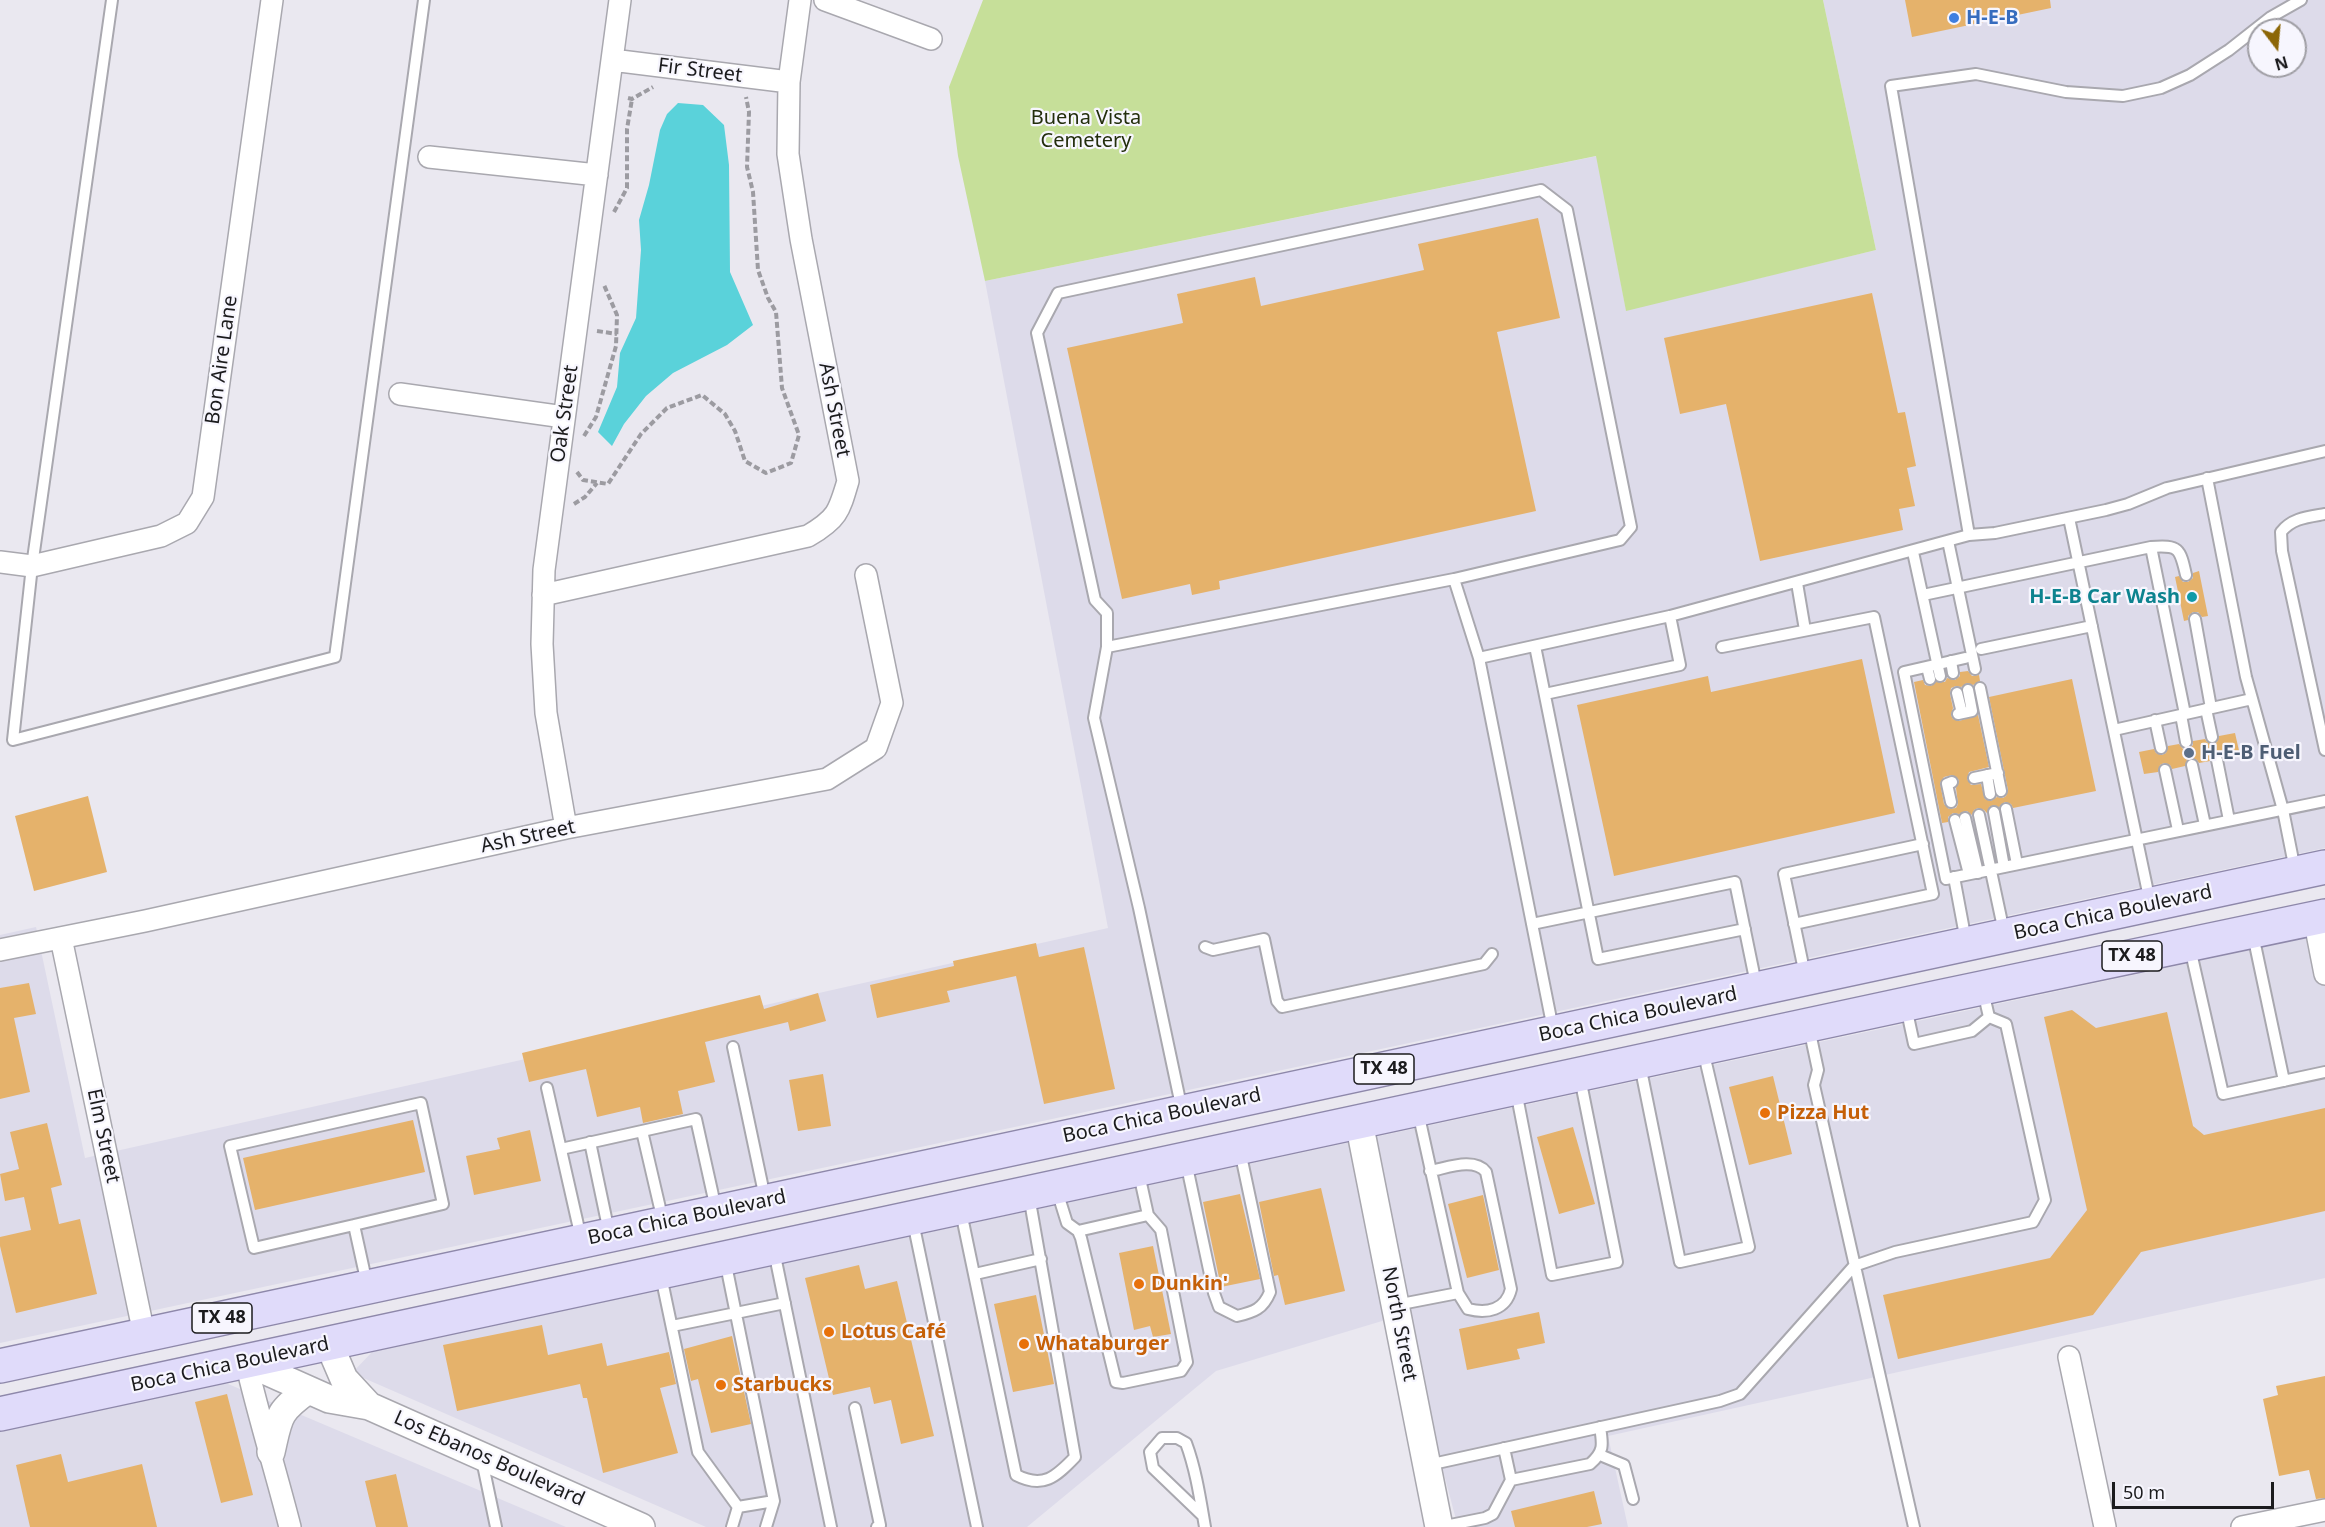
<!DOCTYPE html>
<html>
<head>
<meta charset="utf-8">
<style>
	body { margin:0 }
	#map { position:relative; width:2325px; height:1527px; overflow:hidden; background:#eae8f0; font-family:"Noto Sans",sans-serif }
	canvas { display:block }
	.north { position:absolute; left:2247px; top:18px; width:60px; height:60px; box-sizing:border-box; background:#f7f6fe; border:2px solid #9f9ea4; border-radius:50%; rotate:164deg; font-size:16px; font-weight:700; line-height:24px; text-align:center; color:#1b1b1d }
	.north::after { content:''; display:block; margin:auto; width:21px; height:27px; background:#8c6607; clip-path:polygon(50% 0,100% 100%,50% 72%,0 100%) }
	.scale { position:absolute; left:2112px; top:1482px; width:162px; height:27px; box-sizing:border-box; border:3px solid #1b1b1d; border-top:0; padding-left:8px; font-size:18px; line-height:21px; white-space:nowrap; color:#1b1b1d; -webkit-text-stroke:4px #f7f6fe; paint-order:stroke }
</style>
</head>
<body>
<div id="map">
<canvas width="2325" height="1527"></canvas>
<div class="north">N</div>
<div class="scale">50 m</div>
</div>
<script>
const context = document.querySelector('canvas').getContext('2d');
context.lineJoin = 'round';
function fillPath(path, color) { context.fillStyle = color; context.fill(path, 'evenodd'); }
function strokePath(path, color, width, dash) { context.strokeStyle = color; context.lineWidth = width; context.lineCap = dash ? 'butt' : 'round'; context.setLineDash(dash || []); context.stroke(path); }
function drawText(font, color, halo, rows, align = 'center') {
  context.font = font + ' "Noto Sans",sans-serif'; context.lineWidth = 4.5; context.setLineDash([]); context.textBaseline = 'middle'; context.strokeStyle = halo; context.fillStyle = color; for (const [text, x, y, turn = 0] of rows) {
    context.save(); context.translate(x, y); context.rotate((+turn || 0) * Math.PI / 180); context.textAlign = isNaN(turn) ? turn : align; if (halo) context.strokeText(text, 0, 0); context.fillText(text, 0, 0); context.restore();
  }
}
const built = new Path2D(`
	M1823,0H2325V848L0,1343V935L36,927L85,1158L1108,928L985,281L1597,156L1626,310L1876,250ZM2259,30H2295V66H2259Z
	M2325,934V1278L1608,1436L1628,1527H1458L1402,1315L1216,1371L1027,1527H706L352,1373L373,1351Z
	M214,1378L566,1527H0V1430Z`);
const green = new Path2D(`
	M983,0H1823L1876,250L1626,311L1596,156L985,281L958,156L949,87Z`);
const water = new Path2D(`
	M678,103L703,105L724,125L729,165L730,272L753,325L727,345L673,373L646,396L624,424L612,446L598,432L617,387L620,353L636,318L641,250L639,220L649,185L660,130L667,114Z`);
const building = new Path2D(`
	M1905,0H2050L2051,8L1912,37Z
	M1538,218L1560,318L1497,332L1536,511L1219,581L1220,589L1192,595L1190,584L1122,599L1067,348L1183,323L1177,294L1255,277L1261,306L1424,270L1418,244Z
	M1872,293L1898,413L1905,412L1916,466L1907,468L1915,506L1899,509L1903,530L1760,561L1726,404L1680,414L1664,338Z
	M2199,571L2208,616L2202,617L2198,612H2193L2188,616V620L2184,621L2175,577L2179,576L2183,582H2188L2193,578V573Z
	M1862,659L1895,813L1614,876L1577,705L1708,676L1711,692Z
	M1968,671L1972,676L1979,675L1980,681L1973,685L1967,683L1961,687L1956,686L1951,688L1950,694L1953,708L1951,715L1953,719L1959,721L1978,715L1989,767L1969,772L1967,779L1971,785L1981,784L1985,799L1991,801L1997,797L2003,798L2006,796L2008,790L1989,697L2072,679L2096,791L2013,808L2011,804L2005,802L1999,807L1990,806L1987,813L1984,810L1978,808L1974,810L1972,815L1967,811L1959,814L1953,813L1948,817V822L1942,823L1914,682L1923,680L1925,685L1931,686L1936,682H1945L1947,678L1955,680L1960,676V672ZM1952,775L1959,780L1956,788L1958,804L1956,808L1949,809L1944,804L1940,783L1944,777Z
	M2235,733L2240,755L2224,758L2220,753H2215L2210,757V761L2199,763L2197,760L2191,758L2187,760L2185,766L2172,769L2170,765L2164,763L2160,765L2158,772L2144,774L2139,752L2154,749L2156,753L2162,755L2166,753L2168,746L2179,744L2183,749H2188L2193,745V741L2205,739L2207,742L2213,744L2217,742L2219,736Z
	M88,796L107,872L34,891L15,816Z
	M1036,943L1039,957L1084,947L1115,1089L1044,1104L1016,976L947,991L950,1002L877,1018L870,985L954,966L953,961Z
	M29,983L36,1014L14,1018L30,1092L0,1099V988Z
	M818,993L826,1021L790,1031L788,1022L705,1042L715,1082L678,1091L683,1114L643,1123L640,1107L597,1117L586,1069L529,1082L522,1053L760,995L764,1009Z
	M2072,1010L2096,1028L2167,1012L2193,1126L2204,1135L2325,1108V1211L2141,1252L2093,1315L1898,1359L1883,1295L2050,1258L2087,1210L2044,1017Z
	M823,1074L831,1126L798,1131L789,1080Z
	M1773,1076L1792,1154L1749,1165L1729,1087Z
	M413,1120L425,1172L255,1210L243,1158Z
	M47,1123L62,1185L51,1188L59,1224L80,1219L97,1294L16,1313L0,1246V1237L31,1230L24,1197L5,1201L0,1174L19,1169L10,1132Z
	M1573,1127L1595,1204L1559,1214L1537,1137Z
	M530,1130L541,1181L474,1195L466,1156L500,1149L497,1138Z
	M1321,1188L1345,1291L1285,1305L1278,1275L1274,1276L1259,1202Z
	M1240,1194L1260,1279L1221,1287L1203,1202Z
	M1483,1195L1499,1270L1467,1278L1448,1204Z
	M1153,1246L1171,1334L1153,1337L1150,1326L1134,1330L1119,1253Z
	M859,1265L865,1289L897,1281L934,1436L901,1444L891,1400L874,1404L870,1387L833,1395L805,1278Z
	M1036,1295L1054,1384L1013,1392L994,1304Z
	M1539,1312L1545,1343L1517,1349L1520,1359L1467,1370L1459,1329Z
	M542,1325L548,1355L602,1343L607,1366L669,1352L676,1384L660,1388L678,1453L603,1473L587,1398H583L580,1384L457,1411L443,1345Z
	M732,1336L751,1424L711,1433L698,1379L691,1381L684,1349Z
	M2325,1376V1498L2316,1499L2309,1470L2279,1476L2263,1399L2278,1395L2276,1386Z
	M227,1394L253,1495L221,1503L195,1402Z
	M61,1454L68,1482L142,1464L157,1527H30L16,1465Z
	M396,1474L408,1527H376L365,1481Z
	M1594,1491L1602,1524L1587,1527H1515L1511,1511Z`);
const path = new Path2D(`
	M628,98L632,99L653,87
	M614,212L627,188V129L632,99
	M597,331L617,334
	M584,436L596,417L616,346L617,315L604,285
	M577,472L583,480L608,484L641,434L667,408L702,395L725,414L735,431L745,461L766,473L791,463L799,435L782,388L776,312L768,298L758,270L753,192L747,167L749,112L746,97
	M574,504L585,497L597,483`);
const service = new Path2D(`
	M112,0L32,566L13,740L335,657L424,0
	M2207,478L2246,677L2283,810L2295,870
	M2325,514C2308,517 2292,518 2281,532L2282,551L2325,750
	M2069,518L2150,902
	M1969,535L1891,86L1976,74L2066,92L2123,96L2161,88L2190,75L2229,50L2271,17L2301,0
	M1948,541L1975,669
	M2151,547C2179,545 2180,548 2186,575
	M1913,552L1940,676
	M1797,583L1805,630
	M1923,595L2151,547L2185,714
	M2195,619L2211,708
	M1535,646L1598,959L1745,929
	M1107,647V613L1095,600L1037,333L1058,293L1541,190L1567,210L1631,527L1620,540L1454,579
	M1722,647L1874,617L1933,894L1794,924
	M1981,649L2092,626
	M1479,658L1670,616L1969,535L1995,533L2106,510L2128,504L2167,488L2325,451
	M1965,658L1904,672L1946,879L2325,801
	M1951,661L1953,673
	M1927,667L1930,679
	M1980,688L2001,791
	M1957,693L1962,713
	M1545,694L1680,665L1670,616
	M2206,709L2212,737
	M1958,714L1972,711L1968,690
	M2181,715L2186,742
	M2155,720L2161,748
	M2114,730L2252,699
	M2217,760L2229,820
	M2192,765L2205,825
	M2165,770L2178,830
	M1987,775L1990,794
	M1974,778L1998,773
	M1951,802L1947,784L1952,782
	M2006,809L2017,864
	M1994,812L2004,867
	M1979,815L2004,932
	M1965,818L1978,873
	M1955,820L1969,874
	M1954,877L1966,941
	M1532,924L1735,882L1756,984
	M2253,935L2284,1081
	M1205,947L1213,950L1264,939L1277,1001L1282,1007L1484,964L1492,954
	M2190,948L2223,1094L2325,1072
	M1805,975L1784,874L1923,844
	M1906,1007L1914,1044L1972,1031L1989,1017
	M1809,1028L1818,1070L1814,1085L1914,1527
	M733,1047L765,1198
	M1640,1065L1680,1262L1749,1247L1703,1050
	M547,1088L581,1238
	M1516,1091L1552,1275L1617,1262L1580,1078
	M1182,1110L1139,908L1094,718L1107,647L1454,579L1479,658L1553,1029
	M642,1131L663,1221
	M590,1142L609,1232
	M561,1149L696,1119L716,1209
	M1186,1162L1214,1293L1219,1307L1237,1316C1254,1312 1263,1309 1270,1292L1240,1151
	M1430,1171C1447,1168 1474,1157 1486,1172L1511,1289C1506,1310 1487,1314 1468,1309L1458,1293
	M1057,1191L1067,1223L1078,1231L1081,1238L1116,1382L1123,1383L1181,1371L1187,1362L1161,1230L1148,1215L1139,1174
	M961,1212L1016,1475C1043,1489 1056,1477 1075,1457L1029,1196
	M913,1222L977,1527
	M354,1225L443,1204L421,1103L230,1146L254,1248L354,1225L367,1284
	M1078,1231L1148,1215
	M774,1251L831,1527
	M725,1260L774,1501L766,1527
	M975,1274L1041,1259
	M661,1276L698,1452L738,1507L732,1527
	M1396,1305L1458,1293L1418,1112
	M672,1326L785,1303
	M855,1408L880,1525L877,1527
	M1504,1448L1511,1480
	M1600,1455L1624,1465L1633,1499
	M482,1460L496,1527
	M1428,1465L1720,1401L1740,1394L1854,1266L1895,1252L2033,1222L2045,1200L2006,1024L1989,1017L1983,991
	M738,1507L774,1501
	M1203,1516L1153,1468L1150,1452L1162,1438H1177L1186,1443C1196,1470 1200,1498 1205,1527
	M1440,1527L1485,1518L1493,1514L1511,1480L1590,1464C1604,1452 1603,1445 1600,1427`);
const minor = new Path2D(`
	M825,0L931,39
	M612,60L789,82
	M429,157L597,175
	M400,394L564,417
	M0,562L32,566L161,536L187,523L203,497L272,0
	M543,595L808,536C837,519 839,512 848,481L801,239L788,154L789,82L800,0
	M566,828L546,713L542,644L544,570L620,0
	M2314,918L2325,974
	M61,938L144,1334
	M0,950L145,921L566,828L827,779L876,748L892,703L866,575
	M2069,1357L2105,1527
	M246,1362C259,1418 276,1472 290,1527
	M2242,1527L2325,1510`);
const tertiary = new Path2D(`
	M1359,1122L1439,1527
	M329,1344L344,1379L369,1406
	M246,1362L329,1399L369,1406L641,1527
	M271,1452C279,1417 277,1412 308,1390`);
const primary = new Path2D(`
	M0,1366L2325,867
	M0,1414L1939,997L2325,916`);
const markers = [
	[1954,18,6,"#3f7fe0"],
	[2192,597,6,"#0f9aa8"],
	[2189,753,6,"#5c6f8a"],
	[1765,1113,6,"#e8710a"],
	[1139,1284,6,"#e8710a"],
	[829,1332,6,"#e8710a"],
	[1024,1344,6,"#e8710a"],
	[721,1385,6,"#e8710a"]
];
const shields = [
	[2132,956,60],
	[1384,1069,60],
	[222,1318,60]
];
const shieldNames = [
	["TX 48",2132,956],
	["TX 48",1384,1069],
	["TX 48",222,1318]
];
const shopNames = [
	["H-E-B",1966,18]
];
const streetNames = [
	["Fir Street",700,71,7],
	["Bon Aire Lane",222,360,-82],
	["Ash Street",834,410,79],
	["Oak Street",565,414,-82],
	["Ash Street",528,837,-12],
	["Boca Chica Boulevard",2113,913,-12],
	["Boca Chica Boulevard",1638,1015,-12],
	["Boca Chica Boulevard",1162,1116,-12],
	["Elm Street",103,1136,78],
	["Boca Chica Boulevard",687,1218,-12],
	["North Street",1399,1324,79],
	["Boca Chica Boulevard",230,1365,-12],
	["Los Ebanos Boulevard",489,1459,24]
];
const parkNames = [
	["Buena Vista",1086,118],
	["Cemetery",1086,141]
];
const cultureNames = [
	["H-E-B Car Wash",2180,597]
];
const serviceNames = [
	["H-E-B Fuel",2201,753]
];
const foodNames = [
	["Pizza Hut",1777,1113],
	["Dunkin'",1151,1284],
	["Lotus Café",841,1332],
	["Whataburger",1036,1344],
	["Starbucks",733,1385]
];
fillPath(built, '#dddbea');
fillPath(green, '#c6df99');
fillPath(water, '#5ad2da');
fillPath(building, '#e5b26b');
strokePath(service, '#a9a8af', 14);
strokePath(minor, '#a9a8af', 24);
strokePath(tertiary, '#a9a8af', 30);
strokePath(primary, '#8e88aa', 36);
strokePath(path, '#9c9ba1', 4, [6, 3]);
strokePath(service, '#fff', 10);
strokePath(minor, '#fff', 21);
strokePath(tertiary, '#fff', 27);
strokePath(primary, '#e0dbfa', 33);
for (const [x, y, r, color] of markers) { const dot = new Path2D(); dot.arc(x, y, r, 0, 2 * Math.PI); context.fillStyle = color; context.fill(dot); strokePath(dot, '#f7f6fe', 2); }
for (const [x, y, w] of shields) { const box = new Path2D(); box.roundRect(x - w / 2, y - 15, w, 30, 4.5); context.fillStyle = '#f7f6fe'; context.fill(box); strokePath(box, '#1b1b1d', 1.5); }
drawText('bold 18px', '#1b1b1d', null, shieldNames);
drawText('bold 20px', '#366cbe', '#f7f6fe', shopNames, 'left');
drawText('20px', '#1b1b1d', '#f7f6fe', streetNames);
drawText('20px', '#232e0c', '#f7f6fe', parkNames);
drawText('bold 20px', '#0d838f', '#f7f6fe', cultureNames, 'right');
drawText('bold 20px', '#4e5e75', '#f7f6fe', serviceNames, 'left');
drawText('bold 20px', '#c56008', '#f7f6fe', foodNames, 'left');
</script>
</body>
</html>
